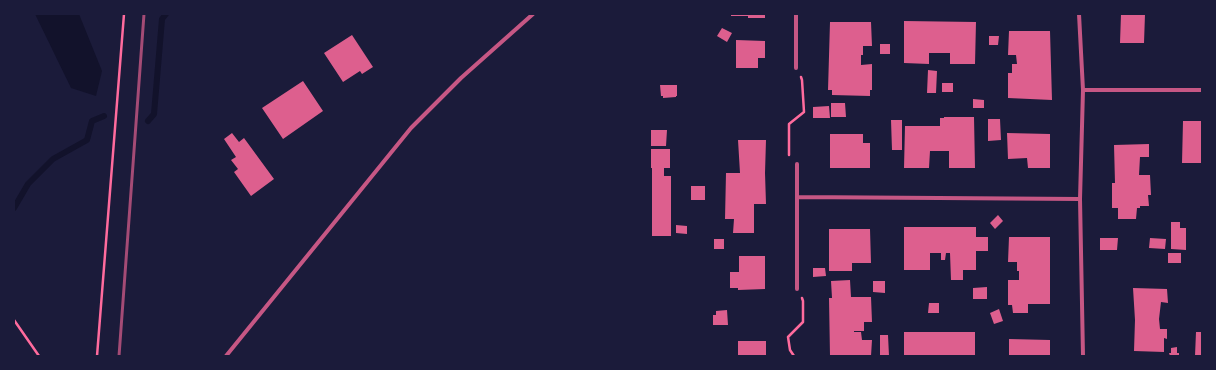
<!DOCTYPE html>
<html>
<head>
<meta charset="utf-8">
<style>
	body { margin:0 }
	#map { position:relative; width:1216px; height:370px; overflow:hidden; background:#1b1b3a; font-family:"DM Sans",sans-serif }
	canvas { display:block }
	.frame { position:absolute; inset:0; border:15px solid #1b1b3a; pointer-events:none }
</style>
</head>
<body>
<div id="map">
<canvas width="1216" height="370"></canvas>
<div class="frame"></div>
</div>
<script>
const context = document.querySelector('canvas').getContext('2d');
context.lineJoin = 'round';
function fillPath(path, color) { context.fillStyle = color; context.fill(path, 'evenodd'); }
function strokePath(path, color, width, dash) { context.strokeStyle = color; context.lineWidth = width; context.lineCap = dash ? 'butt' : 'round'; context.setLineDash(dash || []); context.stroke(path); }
const water = new Path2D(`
	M35,14H79L102,71L96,96L71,88Z`);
const stream = new Path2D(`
	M148,121L154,114L162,19L166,14
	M14,208L28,184L53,159L87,140L92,121L104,116`);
const building = new Path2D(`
	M731,14H765V18H748V16H731Z
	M1121,14H1145L1144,43H1120Z
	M904,21L976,22L975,64H950V53H929V64L904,63Z
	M830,22H871L872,46H863V55H861V65L872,64V90H870V96L832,95V90H828Z
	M722,28L732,33L727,42L717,36Z
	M1009,31H1050L1052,100L1008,98V73H1012V64H1017L1016,55H1008Z
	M352,35L373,67L362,74L360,71L343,82L324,53Z
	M989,36H999L998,45H989Z
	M736,40L765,41V58H758V68H736Z
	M880,44H890V54H880Z
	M928,70L937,71L936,93H927Z
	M303,81L323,111L283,139L262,108Z
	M942,83H953V92H942Z
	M660,85H677V96H676V97L663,98V96H661Z
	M973,99L984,100V108H973Z
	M831,103H845L846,117H831Z
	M829,106L830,118H813V107Z
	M944,117H974L975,168H949V151H930L929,168H904L905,126H940V118H944Z
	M988,119H1000L1001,140L988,141Z
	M891,120H902V150H892Z
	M1183,121H1202V163H1182Z
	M651,130H667L666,146H651Z
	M232,133L239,142L244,138L274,179L251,196L234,172L238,169L231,160L236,157L224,139Z
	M1007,133L1050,134V168H1028L1027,158L1008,159Z
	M830,134H863V143H870V168H830Z
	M738,140H766L765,173L766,204H754V233H733L734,219H725L726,173H740Z
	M1149,144V157H1140L1139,175H1150L1151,195H1148L1149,206H1140V208H1137L1136,219H1118V208H1112V183H1115L1114,145Z
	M651,149H670V168H664V176H671V236H652V168H651Z
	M691,186H705V200H691Z
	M998,215L1003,221L995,229L990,223Z
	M1171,222H1180V228H1186V250L1171,249Z
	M676,225L687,226V234L676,233Z
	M904,227H976V237H988V251H976V270H963V280H951L950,253H946L945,260H941V253H930V270H904Z
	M829,229H870L871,263H852V271H829Z
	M1009,237H1050V304H1028V313H1013L1012,305H1008V280H1019V271H1017V262H1008Z
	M1100,238H1118L1117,250H1100Z
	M1150,238L1166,239L1165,249L1149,248Z
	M714,239H724V249H714Z
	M1168,253H1181V263H1168Z
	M739,256H765V289L738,290V288H730V272H739Z
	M813,268H825L826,276L813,277Z
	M850,280L851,297H871L872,322H864V331H854V332H861L862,340H872L871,356H830L829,298H832L831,281Z
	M873,281H885V293L873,292Z
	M987,287V299H973V288Z
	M1133,288L1167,289L1168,303L1161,302L1159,319L1160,329H1167V339L1164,338V352L1134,351L1135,320Z
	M929,303H939V313H928Z
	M999,309L1003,321L994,324L990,313Z
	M727,310L728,325H713V315H716V311Z
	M904,332H975V356H904Z
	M1196,332H1202V356H1195Z
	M880,335H888L889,356H880Z
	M1009,339L1050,340V356H1009Z
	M738,341H766V356H738Z
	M1177,347V353H1179V356H1170L1169,353H1171V348Z`);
const path = new Path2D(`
	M789,155V124L804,112L802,80L801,77
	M14,320L39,356
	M97,356L124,14
	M794,356L790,350L788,337L803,322V301L802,298`);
const minor = new Path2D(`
	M1079,14L1083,90L1080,199L1083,356
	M796,68V14
	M1083,90H1202
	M797,164V289
	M797,197L1080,199
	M226,356L411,128L461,78L533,14`);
const rail = new Path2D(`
	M119,356L144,14`);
fillPath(water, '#12122b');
strokePath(stream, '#12122b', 6);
fillPath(building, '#dd5f8e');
strokePath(path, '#ff6b9d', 2.5);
strokePath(minor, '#c65784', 4);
strokePath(rail, '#a44b75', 3);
</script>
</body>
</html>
